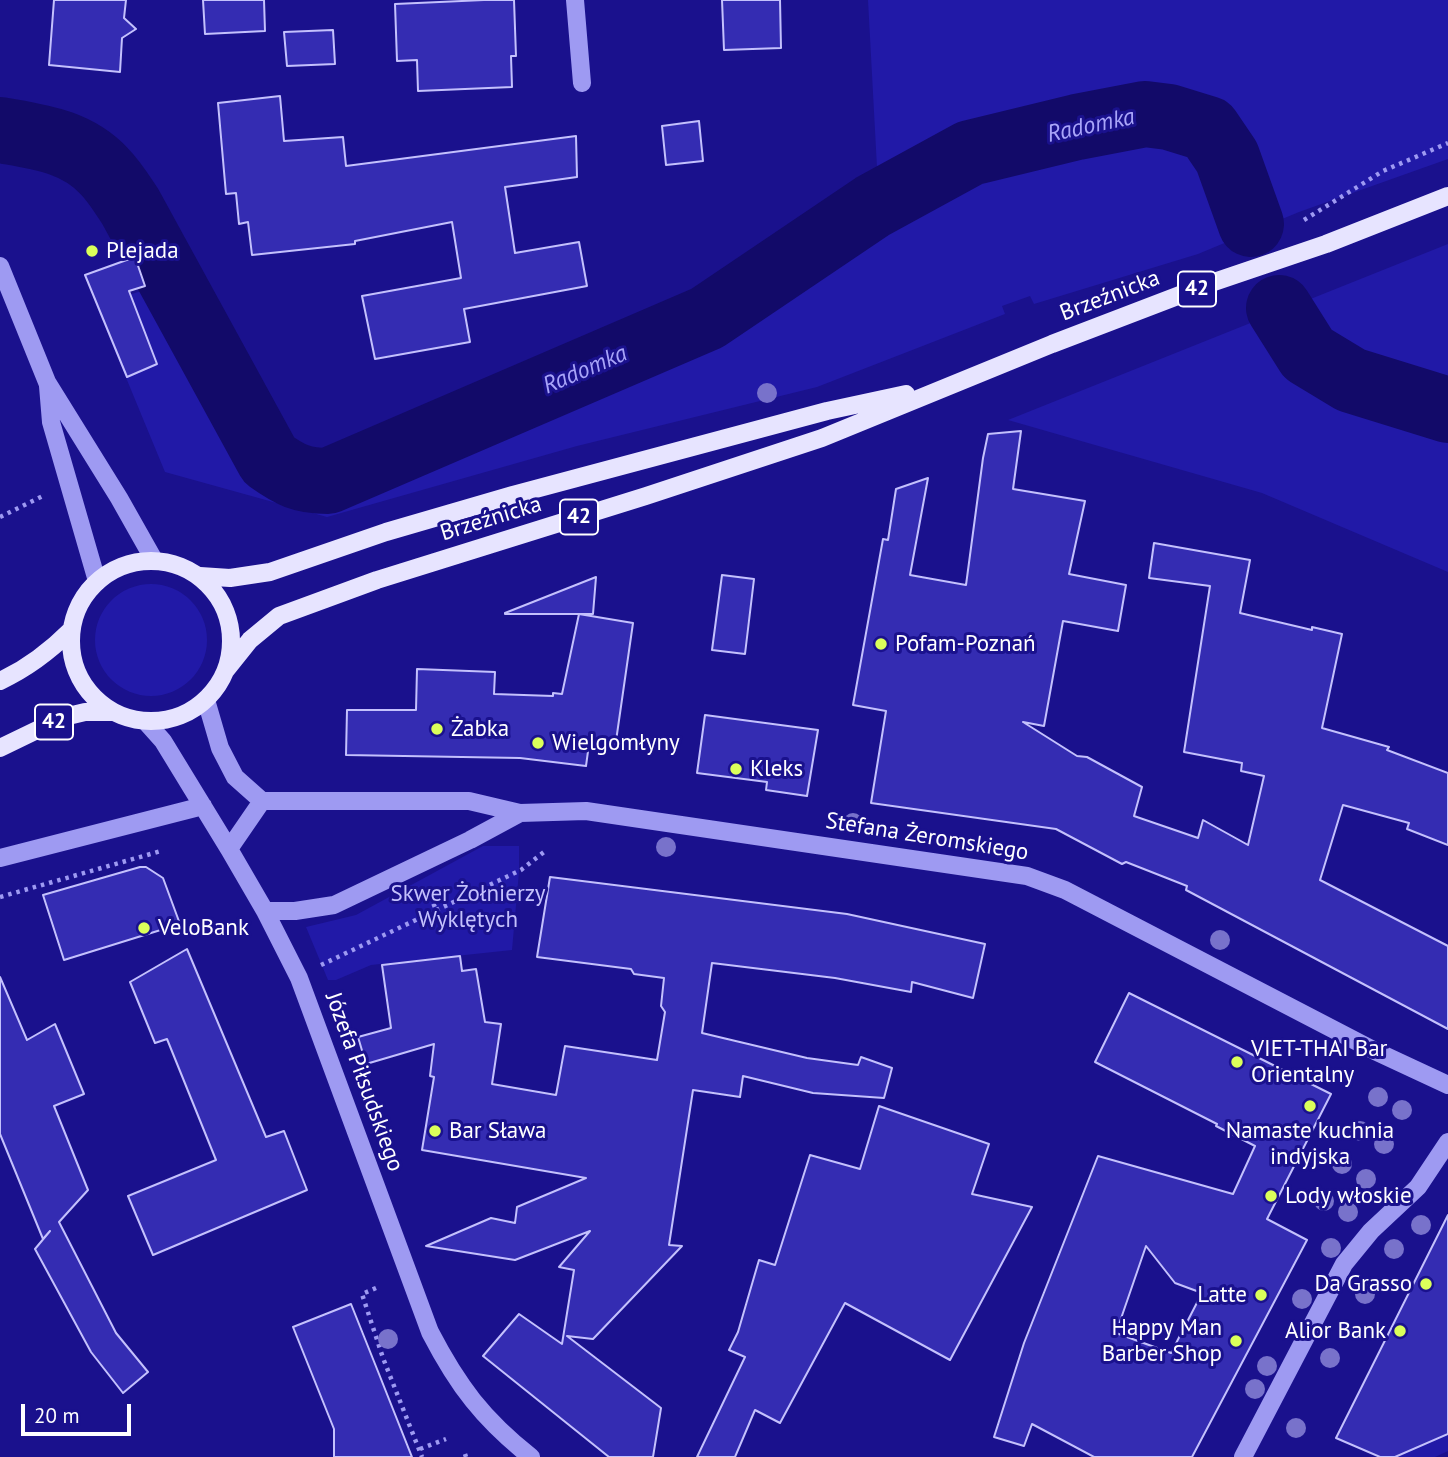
<!DOCTYPE html>
<html>
<head>
<meta charset="utf-8">
<style>
	body { margin:0 }
	#map { position:relative; width:1448px; height:1457px; overflow:hidden; background:#1a118d; font-family:"PT Sans",sans-serif }
	canvas { display:block }
	.scale { position:absolute; left:21px; top:1404px; width:110px; height:32px; box-sizing:border-box; border:4px solid #fff; border-top:0; padding-left:9px; font-size:21px; line-height:24px; white-space:nowrap; color:#fff; -webkit-text-stroke:5px #1a118d; paint-order:stroke }
</style>
</head>
<body>
<div id="map">
<canvas width="1448" height="1457"></canvas>
<div class="scale">20 m</div>
</div>
<script>
const context = document.querySelector('canvas').getContext('2d');
context.lineJoin = 'round';
function fillPath(path, color) { context.fillStyle = color; context.fill(path, 'evenodd'); }
function strokePath(path, color, width, dash) { context.strokeStyle = color; context.lineWidth = width; context.lineCap = dash ? 'butt' : 'round'; context.setLineDash(dash || []); context.stroke(path); }
function drawText(font, color, halo, rows, align = 'center') {
  context.font = font + ' "PT Sans",sans-serif'; context.lineWidth = 6; context.setLineDash([]); context.textBaseline = 'middle'; context.strokeStyle = halo; context.fillStyle = color; for (const [text, x, y, turn = 0] of rows) {
    context.save(); context.translate(x, y); context.rotate((+turn || 0) * Math.PI / 180); context.textAlign = isNaN(turn) ? turn : align; if (halo) context.strokeText(text, 0, 0); context.fillText(text, 0, 0); context.restore();
  }
}
const green = new Path2D(`
	M868,0H1448V159L1299,212L1198,254L1034,304L1030,296L1002,306L1005,314L817,387L577,446L327,517L165,472L96,305L187,277L277,444L300,467L326,466L713,295L878,186Z
	M1448,244V572L1262,493L1008,420Z
	M95 640a56 56 0 1 1 112 0a56 56 0 1 1-112 0Z
	M483,846H519V872L512,950L371,965L336,980H328L306,927L356,915Z
	M1448,1434V1451L1435,1457H1395Z`);
const river = new Path2D(`
	M0,130C39,137 76,141 104,171C114,181 122,194 130,206L269,460C290,475 302,481 328,481L707,318L873,206L970,153L1077,127L1145,114L1169,117L1208,129L1227,157L1251,224
	M1279,308L1308,354L1351,380L1448,410`);
const building = new Path2D(`
	M54,0H126L124,18L136,29L122,38L120,72L49,65Z
	M203,0H264L265,31L205,34Z
	M484,0H514L516,56H511L512,87L418,91L417,60L397,61L395,4Z
	M722,0H780L781,48L724,50Z
	M333,30L335,64L287,66L284,32Z
	M280,96L284,141L343,137L346,166L576,136L577,177L505,187L515,253L579,242L587,286L464,309L470,342L375,359L362,296L461,278L452,222L355,241V244L252,255L248,222L239,224L236,193L226,194L218,103Z
	M699,121L703,161L666,165L662,126Z
	M135,257L145,286L129,291L157,364L127,377L85,275Z
	M1021,431L1013,489L1085,501L1069,574L1126,585L1118,631L1063,621L1044,726L1023,722L1077,756L1087,757L1142,787L1134,816L1198,838L1203,820L1248,845L1264,776L1241,771L1242,763L1184,752L1210,586L1149,578L1154,543L1250,560L1240,613L1312,630V627L1342,634L1322,728L1389,747L1387,750L1448,773V845L1407,829L1409,823L1343,805L1320,880L1448,946V1029L1186,890L1187,886L1126,862L1122,864L1056,829L871,803L886,711L853,705L883,539L888,540L896,489L928,478L910,575L966,585L983,458L988,434Z
	M722,575L754,579L745,654L712,650Z
	M596,577L593,614H505V613Z
	M579,614L633,623L615,748L589,744L586,766L520,758L346,755L347,710H416L417,669L495,672L494,694L553,696V693L562,694Z
	M705,715L818,730L807,796L766,790L767,782L697,773Z
	M140,867H146L163,878L180,924L64,960L43,895Z
	M550,877L847,914L985,944L973,998L912,982L911,992L835,978L712,963L702,1033L807,1058L858,1065L861,1057L892,1068L884,1098L813,1093L743,1076L740,1097L693,1090L669,1245L682,1246L593,1339L567,1336L661,1408L653,1457H609L483,1356L519,1314L562,1344L574,1270L559,1267L590,1231L515,1260L426,1246L491,1218L515,1223L517,1207L586,1178L422,1150L434,1077L430,1076L434,1044L366,1064L358,1037L391,1028L382,965L460,956L462,971L476,969L485,1022L501,1024L492,1084L556,1095L565,1046L657,1060L665,1012L661,1006L664,978L634,974L631,969L537,957Z
	M187,949L266,1137L284,1131L307,1190L153,1255L128,1196L216,1160L167,1039L155,1043L130,982Z
	M0,977L27,1040L55,1024L84,1094L54,1106L88,1190L59,1222L116,1333L148,1372L123,1393L91,1352L35,1249L50,1231L43,1239L0,1134Z
	M1129,993L1331,1094L1267,1219L1307,1240L1192,1457H1094L1032,1424L1024,1446L994,1437L1024,1343L1098,1156L1233,1194L1255,1146L1216,1126L1217,1124L1095,1062ZM1146,1246L1175,1283L1202,1293L1171,1353L1116,1333Z
	M879,1106L989,1144L972,1194L1032,1207L950,1360L845,1303L780,1423L755,1410L735,1457H697L745,1357L729,1350L738,1332L759,1260L775,1265L810,1155L860,1169Z
	M1448,1215V1434L1395,1457H1380L1336,1438Z
	M351,1304L379,1374L412,1457H334V1429L293,1327Z`);
const path = new Path2D(`
	M1304,220L1383,171L1448,143
	M0,517L43,496
	M427,888L436,910
	M0,897L161,851
	M321,965L521,870L544,852
	M376,1288L362,1294L383,1358L422,1457
	M420,1449L446,1439
	M465,1454L466,1457`);
const minor = new Path2D(`
	M575,0L582,83
	M0,266L47,382L119,498L154,560
	M48,386L51,422L97,581
	M206,700L220,748L235,777L262,801H469L520,813L586,811L1027,876L1065,890L1375,1051L1448,1085
	M146,722L163,741L229,849L265,911L299,978L430,1332C458,1386 483,1419 531,1457
	M229,849L262,801
	M0,858L203,806
	M265,911H295L334,905L470,840L520,813
	M1243,1457L1344,1264L1371,1231L1418,1187L1448,1142`);
const major = new Path2D(`
	M71 641a80 80 0 1 1 160 0a80 80 0 1 1-160 0Z
	M200,576L230,578L270,572L386,532L513,495L827,411L906,394
	M226,670L250,640L279,616L377,580L646,496L822,438L1052,344L1214,282L1326,244L1448,196
	M0,681C28,668 49,652 71,630
	M0,748L64,717L85,712H112`);
const trees = [
	[767,393],
	[853,823],
	[666,847],
	[1220,940],
	[1378,1097],
	[1402,1110],
	[1360,1131],
	[1384,1144],
	[1342,1164],
	[1366,1179],
	[1324,1201],
	[1348,1212],
	[1421,1225],
	[1331,1248],
	[1394,1249],
	[1365,1294],
	[1302,1299],
	[388,1339],
	[1330,1358],
	[1267,1366],
	[1255,1389],
	[1296,1428]
];
const markers = [
	[92,251,7,"#dbff5a"],
	[881,644,7,"#dbff5a"],
	[437,729,7,"#dbff5a"],
	[538,743,7,"#dbff5a"],
	[736,769,7,"#dbff5a"],
	[144,928,7,"#dbff5a"],
	[1237,1062,7,"#dbff5a"],
	[1310,1106,7,"#dbff5a"],
	[435,1131,7,"#dbff5a"],
	[1271,1196,7,"#dbff5a"],
	[1426,1284,7,"#dbff5a"],
	[1261,1295,7,"#dbff5a"],
	[1400,1331,7,"#dbff5a"],
	[1236,1341,7,"#dbff5a"]
];
const shields = [
	[1197,289,38],
	[579,517,38],
	[54,722,38]
];
const shieldNames = [
	["42",1197,289],
	["42",579,517],
	["42",54,722]
];
const poiNames = [
	["Plejada",106,251],
	["Pofam-Poznań",895,644],
	["Żabka",451,729],
	["Wielgomłyny",552,743],
	["Kleks",750,769],
	["VeloBank",158,928],
	["VIET-THAI Bar",1251,1049],
	["Orientalny",1251,1075],
	["Bar Sława",449,1131],
	["Namaste kuchnia",1310,1131,"center"],
	["indyjska",1310,1157,"center"],
	["Lody włoskie",1285,1196],
	["Da Grasso",1412,1284,"right"],
	["Latte",1247,1295,"right"],
	["Happy Man",1222,1328,"right"],
	["Barber Shop",1222,1354,"right"],
	["Alior Bank",1386,1331,"right"]
];
const streetNames = [
	["Brzeźnicka",1110,296,-21],
	["Brzeźnicka",491,519,-17],
	["Stefana Żeromskiego",927,837,9],
	["Józefa Piłsudskiego",364,1082,70]
];
const parkNames = [
	["Skwer Żołnierzy",468,894],
	["Wyklętych",468,920]
];
const waterNames = [
	["Radomka",1091,126,-12],
	["Radomka",585,370,-23]
];
fillPath(green, '#2119a7');
strokePath(river, '#120a69', 66);
fillPath(building, '#342cb2');
strokePath(building, '#c4c1fd', 2);
strokePath(path, '#9e9af2', 4.5, [3.5, 5]);
strokePath(minor, '#9e9af2', 18);
strokePath(major, '#e7e4ff', 18);
context.fillStyle = '#7872cb';
for (const [x, y] of trees) { context.beginPath(); context.arc(x, y, 10, 0, 2 * Math.PI); context.fill(); }
for (const [x, y, r, color] of markers) { const dot = new Path2D(); dot.arc(x, y, r, 0, 2 * Math.PI); context.fillStyle = color; context.fill(dot); strokePath(dot, '#1a118d', 2.5); }
for (const [x, y, w] of shields) { const box = new Path2D(); box.roundRect(x - w / 2, y - 17.5, w, 35, 5); context.fillStyle = '#1a118d'; context.fill(box); strokePath(box, '#fff', 2); }
drawText('bold 21px', '#fff', null, shieldNames);
drawText('23px', '#fff', '#1a118d', poiNames, 'left');
drawText('23px', '#fff', '#1a118d', streetNames);
drawText('23px', '#c4c1fd', '#1a118d', parkNames);
drawText('italic 24px', '#a9a5f9', '#1a118d', waterNames);
</script>
</body>
</html>
